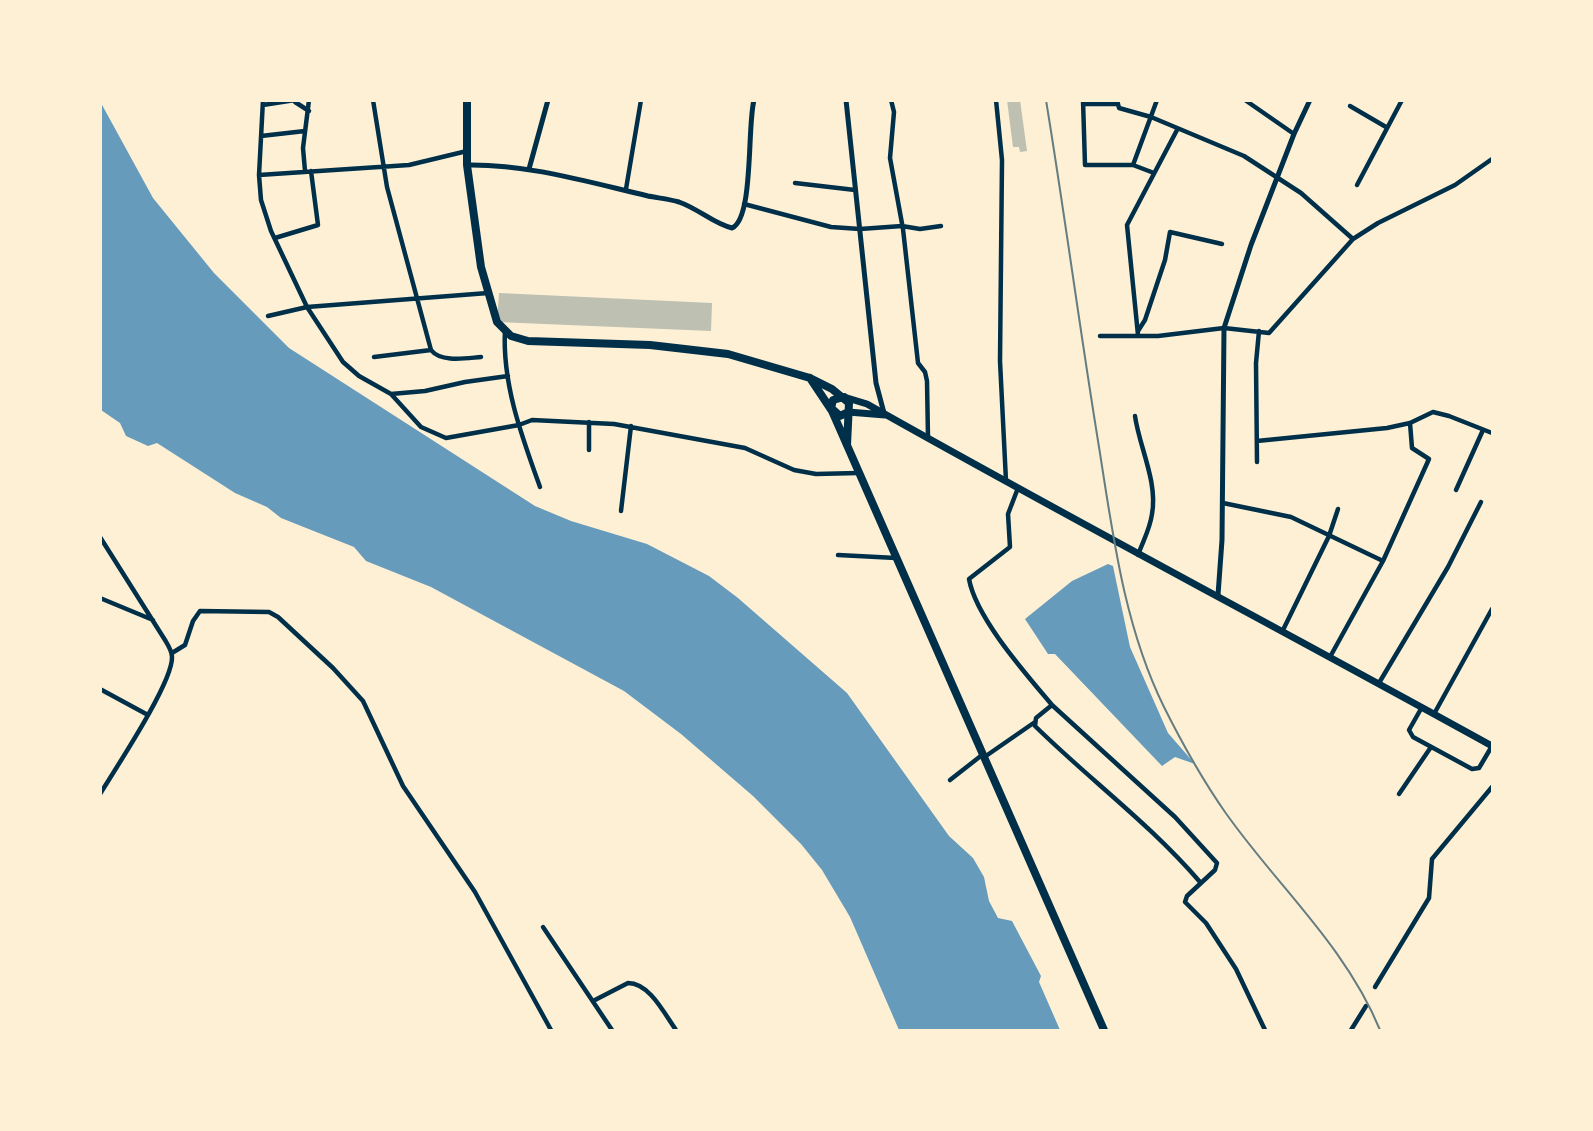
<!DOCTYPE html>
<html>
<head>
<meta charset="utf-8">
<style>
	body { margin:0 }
	#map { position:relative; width:1593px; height:1131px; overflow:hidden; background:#fdf0d5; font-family:Karla,sans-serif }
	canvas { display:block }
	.frame { position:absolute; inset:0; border:102px solid #fdf0d5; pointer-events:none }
</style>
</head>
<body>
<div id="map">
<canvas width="1593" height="1131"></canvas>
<div class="frame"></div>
</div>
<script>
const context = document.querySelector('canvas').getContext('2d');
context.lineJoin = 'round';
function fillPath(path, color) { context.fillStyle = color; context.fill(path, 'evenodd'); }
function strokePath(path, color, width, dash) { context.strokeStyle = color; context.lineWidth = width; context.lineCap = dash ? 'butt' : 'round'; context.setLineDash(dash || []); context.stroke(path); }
const water = new Path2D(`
	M101,103L153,198L214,273L289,348L535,506L571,521L647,544L709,576L738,598L847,693L949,836L973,858L984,877L989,901L998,918L1012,921L1041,976L1039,982L1060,1030H899L850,917L822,870L801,844L753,796L681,734L624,691L431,587L366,561L354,547L281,518L267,507L235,493L157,443L148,446L126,436L120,423L101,410Z
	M1108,564L1113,566L1130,647L1168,733L1195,764L1175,757L1162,766L1055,654H1048L1025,619L1072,581Z`);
const building = new Path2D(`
	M1007,100H1020L1027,151L1020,152L1019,147H1013Z
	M499,293L712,303L711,331L497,322Z`);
const minor = new Path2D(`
	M263,100L259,175L261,200L271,231L307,307L343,362L359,376L391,394L425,391L465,382L508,376
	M373,100L387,187L431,350C441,363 467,358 481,357
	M891,100L894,112L890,158L903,229L918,363L925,372L927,381L928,438
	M996,100L1002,160L1000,361L1006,481
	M1083,100L1085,165H1133L1154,173
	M1117,100L1119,108L1151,117L1244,156L1301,193L1353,239
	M1245,100L1294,134
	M295,102L309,111
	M1083,104H1117
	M263,105L295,100
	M1350,106L1386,127
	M261,136L305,131
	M1133,165L1157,100
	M305,171L303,148L309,100
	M259,175L409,165L467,151
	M795,183L855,190
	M1357,185L1402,100
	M626,189L641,100
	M744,204L831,227L860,229L902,226L920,229L941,226
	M275,238L318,225L311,171
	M268,316L307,307L488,293
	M505,330C502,384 522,437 540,487
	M1138,331L1145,320L1165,260L1170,232L1222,244
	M1138,335L1127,225L1177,130
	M1100,336H1158L1224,328L1269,333L1353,239L1378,223L1455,185L1492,159
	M374,357L431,350
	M391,394L421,427L446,438L519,425L532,420L614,424L745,448L794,470L816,474L858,473
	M1135,416C1139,446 1158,482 1152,514C1150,529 1143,541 1138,555
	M1257,441L1387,428L1410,423L1433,412L1449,416L1492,433
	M589,450V422
	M1257,462L1256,363L1259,331
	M1018,488L1008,514L1010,547L969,579C976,618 1026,674 1052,705L1036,718L1035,726C1090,780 1149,823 1200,882
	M1456,490L1483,430
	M1223,503L1291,517L1383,561
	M621,511L631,426
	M100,537L165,640C168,645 172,651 172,657C173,682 116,768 100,794
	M838,555L896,558
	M100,598L153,620
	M1283,630L1329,536L1338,509
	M172,653L185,645L193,621L200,611L269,612L278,617L333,668L363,701L403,786L475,892L551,1030
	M1330,657L1383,561L1429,459L1412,448L1410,423
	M1379,683L1448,567L1481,502
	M100,689L148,715
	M1052,705L1175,817L1217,863L1215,870L1187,896L1185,902L1206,923L1236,969L1265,1030
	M1422,707L1409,730L1413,737L1472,769L1479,768L1492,746
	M1434,714L1492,609
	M983,758L1035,722
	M950,780L982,755
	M1399,794L1431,747
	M543,927L612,1030
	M1375,987L1429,898L1432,859L1492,787
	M593,1001L628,983C650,983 665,1015 676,1030
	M1351,1030L1366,1006`);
const tertiary = new Path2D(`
	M846,100L876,383L884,413
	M467,165C528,164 588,182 648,196C658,198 669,199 679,202C699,209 714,224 732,228C754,218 747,126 754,100
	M529,169L548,100
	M1218,595L1222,540L1224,328L1251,245L1294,134L1310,100`);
const primary = new Path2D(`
	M844,397L867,404C1074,521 1284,631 1492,746
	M848,412L885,415`);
const trunk = new Path2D(`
	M467,100V165L481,267L497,322L511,336L528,341L650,345L728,354L810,378L832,389L849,403L847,445
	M810,378L832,411L1104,1030
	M844,397L833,400L831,408L840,416L848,412`);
const rail = new Path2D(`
	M1046,100C1065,216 1080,331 1099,447C1113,535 1124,626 1164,707C1182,743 1202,779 1225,812C1277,886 1345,945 1380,1030`);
fillPath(water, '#669bbc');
fillPath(building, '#bec0b2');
strokePath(minor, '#003049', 4.5);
strokePath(tertiary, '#003049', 5);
strokePath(primary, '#003049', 7);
strokePath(trunk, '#003049', 8);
strokePath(rail, '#657d81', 2);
</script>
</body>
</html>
